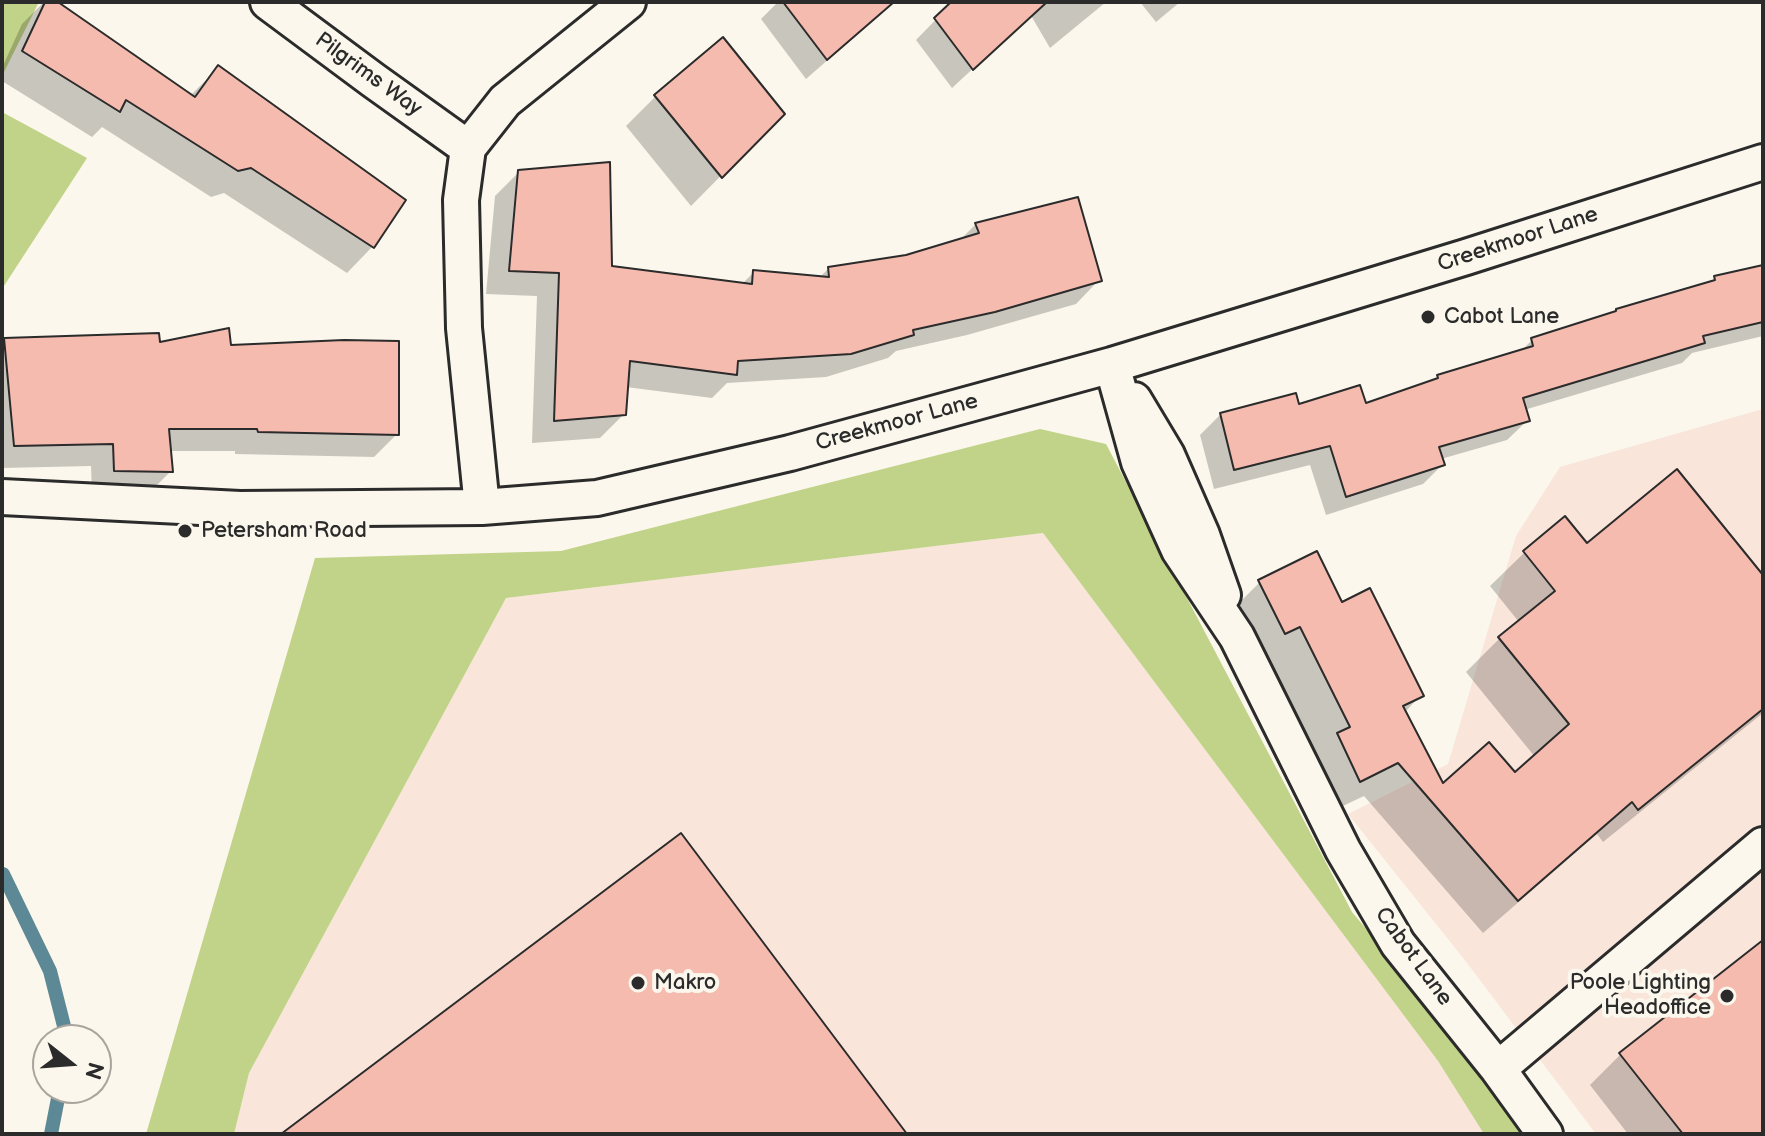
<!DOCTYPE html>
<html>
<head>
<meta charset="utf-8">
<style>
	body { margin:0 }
	#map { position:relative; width:1765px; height:1136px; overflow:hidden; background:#fbf7ec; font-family:"Balsamiq Sans",sans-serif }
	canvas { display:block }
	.frame { position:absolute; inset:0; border:4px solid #2b2b2b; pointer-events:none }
	.north { position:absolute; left:32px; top:1024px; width:80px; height:80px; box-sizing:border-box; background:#fbf7ec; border:2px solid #a8a59f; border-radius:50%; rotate:107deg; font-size:22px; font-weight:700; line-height:32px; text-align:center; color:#2b2b2b }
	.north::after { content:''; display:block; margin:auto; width:28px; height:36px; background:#2b2b2b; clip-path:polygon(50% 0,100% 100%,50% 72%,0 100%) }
</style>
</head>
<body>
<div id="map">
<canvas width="1765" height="1136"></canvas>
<div class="frame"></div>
<div class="north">N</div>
</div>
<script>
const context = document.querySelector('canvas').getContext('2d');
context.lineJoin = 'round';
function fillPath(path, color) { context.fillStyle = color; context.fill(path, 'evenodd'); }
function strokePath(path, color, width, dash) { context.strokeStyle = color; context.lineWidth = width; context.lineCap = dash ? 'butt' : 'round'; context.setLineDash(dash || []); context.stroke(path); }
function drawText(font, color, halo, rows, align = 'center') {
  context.font = font + ' "Balsamiq Sans",sans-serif'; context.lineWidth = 8; context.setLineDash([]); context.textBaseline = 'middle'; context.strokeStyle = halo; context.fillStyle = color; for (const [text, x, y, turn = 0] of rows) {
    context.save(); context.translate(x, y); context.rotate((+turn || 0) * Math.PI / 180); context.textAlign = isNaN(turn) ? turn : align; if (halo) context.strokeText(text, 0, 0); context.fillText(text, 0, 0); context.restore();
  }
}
const built = new Path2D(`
	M1763,409V1134H1596L1464,959L1348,814L1448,764L1516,536L1560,467Z
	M1043,533L1438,1061L1484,1134H234L249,1073L506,598Z`);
const green = new Path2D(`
	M2,2H39L2,76Z
	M2,112L87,158L2,289Z
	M1040,429L1106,444L1352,912L1490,1077L1527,1134H1484L1438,1061L1043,533L506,598L249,1073L234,1134H146L315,558L561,551Z`);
const shadow = new Path2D(`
	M44,2H55L190,96L218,68L373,246L347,273L224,193L211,197L102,127L92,137L2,81V68L22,24Z
	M778,2H860L873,18L853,38L806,79L761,19Z
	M953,2H1016L1006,38L952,88L916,40Z
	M1023,2H1106L1050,48Z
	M1140,2H1180L1156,22Z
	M723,40L782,114L691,206L626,126L655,97Z
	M519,172L610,267L742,284L754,272L819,278L829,268L906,257L959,241L976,224L1099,280L1076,304L967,335L896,351L888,358L826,377L727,383L712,398L626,387L624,414L600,438L532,443L537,296L486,294L495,196Z
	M1763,267V336L1692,353L1682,363L1524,410L1528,420L1507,440L1441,459L1443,464L1423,484L1326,515L1310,465L1214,489L1200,435L1221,414L1297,406L1364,405L1433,382L1438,377L1519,353L1532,340L1710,284L1715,278Z
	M4,340L229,347L397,434L374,457L235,454V451H169L171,471L148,494H92L91,466L2,468V343Z
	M1565,519L1587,546L1763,578V713L1603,842L1597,834L1483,933L1364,796L1326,814L1226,616L1260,582L1342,605L1421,695L1405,712L1442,786L1514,774L1535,757L1466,672L1500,638L1519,622L1490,586L1524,553Z
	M1763,942V1134H1628L1590,1085L1621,1054Z`);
const stream = new Path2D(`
	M3,874L50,971L65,1030L64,1040
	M51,1134L60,1088`);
const building = new Path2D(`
	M45,2H58L195,97L218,65L406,200L374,248L251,168L238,171L126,100L120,112L22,51Z
	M783,2H894L827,60Z
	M951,2H1047L973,70L934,18Z
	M723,37L785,114L722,178L654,95Z
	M610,162L612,266L752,284L753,270L829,277L828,267L906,255L979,233L975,223L1078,197L1102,281L995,312L913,330L914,335L851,354L738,361L737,375L630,361L626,415L554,421L559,273L509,271L518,170Z
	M1763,265V322L1703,336L1705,343L1523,398L1530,421L1439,447L1445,465L1346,497L1330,446L1234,470L1220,413L1296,393L1299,404L1360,385L1366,403L1438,378L1437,375L1533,346L1531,338L1616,311V309L1715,280L1714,276Z
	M229,328L231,345L344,340L399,341V435L258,432L257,429H169L173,472L114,471L113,444L14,446L4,338L159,333L160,342Z
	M1677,469L1763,575V709L1638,810L1632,802L1518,901L1398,763L1360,782L1337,733L1350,727L1300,627L1285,634L1258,580L1317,551L1342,602L1370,588L1424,696L1403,706L1443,783L1489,742L1515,772L1569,724L1498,637L1555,591L1523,551L1565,516L1587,543Z
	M681,833L907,1134H281Z
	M1763,940V1134H1683L1619,1053Z`);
const minor = new Path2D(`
	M268,2L373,80L468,148
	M1112,365L1139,462L1179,550L1237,637L1343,850L1398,944L1498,1069L1545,1134
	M1134,400L1167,455L1202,535L1223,595
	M2,497L240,509L482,507L597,498L790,453L1112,365L1466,257L1763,162
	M482,507L464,328L461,200L468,148L505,101L628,2
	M1498,1069L1763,845`);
const markers = [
	[1428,317,8,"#2b2b2b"],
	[185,531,8,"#2b2b2b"],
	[638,983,8,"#2b2b2b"],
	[1727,996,8,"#2b2b2b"]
];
const streetNames = [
	["Pilgrims Way",368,75,36],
	["Creekmoor Lane",1518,240,-18],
	["Creekmoor Lane",897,423,-15],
	["Cabot Lane",1413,957,54]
];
const poiNames = [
	["Cabot Lane",1444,317],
	["Petersham Road",201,531],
	["Makro",654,983],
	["Poole Lighting",1711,983,"right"],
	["Headoffice",1711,1008,"right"]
];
fillPath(built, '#f9e5da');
fillPath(green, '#c1d388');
fillPath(shadow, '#0003');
strokePath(stream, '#5c8995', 14);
fillPath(building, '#f5bbaf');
strokePath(building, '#2b2b2b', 2);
strokePath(minor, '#2b2b2b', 40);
strokePath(minor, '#fbf7ec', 34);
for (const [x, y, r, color] of markers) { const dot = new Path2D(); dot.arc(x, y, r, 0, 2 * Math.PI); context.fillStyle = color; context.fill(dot); strokePath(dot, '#fbf7ec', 3); }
drawText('22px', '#2b2b2b', '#fbf7ec', streetNames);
drawText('22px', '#2b2b2b', '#fbf7ec', poiNames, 'left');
</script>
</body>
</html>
